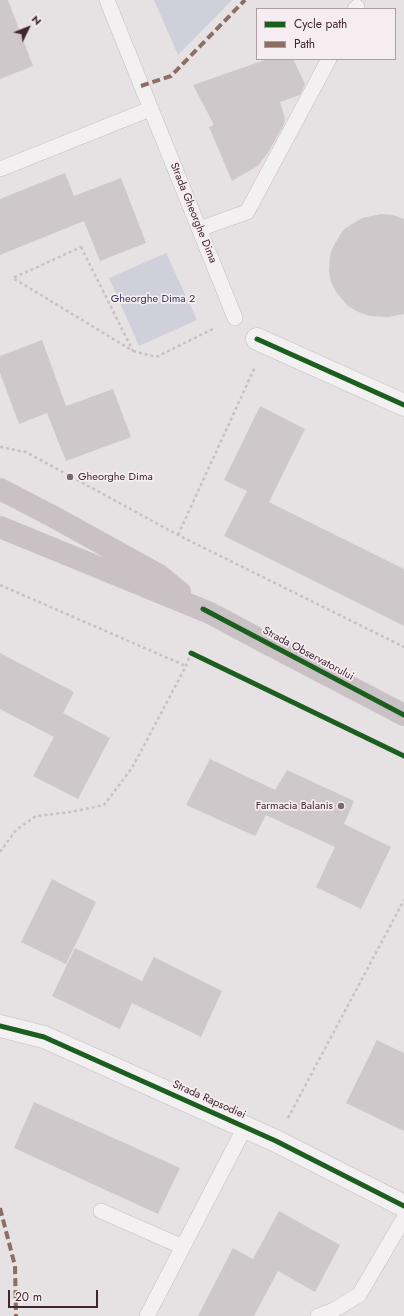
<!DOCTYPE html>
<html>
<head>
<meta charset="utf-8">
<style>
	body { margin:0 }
	#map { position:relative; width:404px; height:1316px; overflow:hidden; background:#e6e1e3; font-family:Jost,sans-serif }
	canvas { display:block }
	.legend { position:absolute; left:256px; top:8px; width:140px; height:52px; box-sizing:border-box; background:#f6edf1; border:1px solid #ae9da3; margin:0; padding:5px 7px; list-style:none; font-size:12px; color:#41252f }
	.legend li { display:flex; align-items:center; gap:8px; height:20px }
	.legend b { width:20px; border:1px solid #ae9da3 }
	.north { position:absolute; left:8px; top:8px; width:40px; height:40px; -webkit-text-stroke:3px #f6edf1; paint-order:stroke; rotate:47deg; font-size:11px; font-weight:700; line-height:16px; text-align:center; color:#41252f }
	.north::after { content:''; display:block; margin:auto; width:14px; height:18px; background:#41252f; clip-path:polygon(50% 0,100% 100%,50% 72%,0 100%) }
	.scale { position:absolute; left:8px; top:1290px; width:90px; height:18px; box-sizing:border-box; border:2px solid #41252f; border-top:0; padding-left:5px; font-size:12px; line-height:14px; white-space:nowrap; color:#41252f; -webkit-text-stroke:3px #f6edf1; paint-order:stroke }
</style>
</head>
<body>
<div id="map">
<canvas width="404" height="1316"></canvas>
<ul class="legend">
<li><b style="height:5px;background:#1b5e20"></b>Cycle path</li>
<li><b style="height:5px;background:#8d6e63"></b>Path</li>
</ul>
<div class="north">N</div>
<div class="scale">20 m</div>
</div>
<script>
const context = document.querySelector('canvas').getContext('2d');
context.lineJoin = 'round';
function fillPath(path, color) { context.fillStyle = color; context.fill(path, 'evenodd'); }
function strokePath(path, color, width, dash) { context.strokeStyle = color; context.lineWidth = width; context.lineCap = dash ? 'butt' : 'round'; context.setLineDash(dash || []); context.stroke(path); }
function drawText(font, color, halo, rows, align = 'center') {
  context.font = font + ' Jost,sans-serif'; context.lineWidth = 3.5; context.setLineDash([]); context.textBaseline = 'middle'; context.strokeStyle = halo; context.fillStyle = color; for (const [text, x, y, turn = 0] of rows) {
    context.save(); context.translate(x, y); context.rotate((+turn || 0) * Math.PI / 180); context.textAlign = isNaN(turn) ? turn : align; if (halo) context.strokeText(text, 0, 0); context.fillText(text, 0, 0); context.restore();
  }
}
const green = new Path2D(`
	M154,0H232L178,55Z
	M166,253L197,320L139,346L109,278Z`);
const building = new Path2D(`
	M0,0H8L33,66L0,79Z
	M268,59H293L305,84L300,95L280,102L285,119L284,124L269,151L259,165L232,181L209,127L214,125L193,85Z
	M65,173L74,196L121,178L146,243L100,261L84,221L0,255V199Z
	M381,214L393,215L404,219V314L388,317L370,316L358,312L348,306L336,292L331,282L329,272L330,255L333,247L343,230L352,224L362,218Z
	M42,340L66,406L58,409L113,389L131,437L66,461L47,413L19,424L0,373V356Z
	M260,406L305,429L269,502L404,569V626L224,536L247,491L224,480Z
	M0,653L74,692L63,713L110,738L78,799L33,776L54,737L0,709Z
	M210,759L275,790L287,770L354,801L344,824L391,847L361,909L316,887L335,847L266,815L255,836L186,805Z
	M52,879L96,902L66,964L21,942Z
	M75,948L142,981L154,957L222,991L201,1037L132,1003L120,1029L52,996Z
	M377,1040L404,1053V1131L346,1103Z
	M34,1102L180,1168L158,1214L14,1148Z
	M279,1211L340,1245L315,1292L278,1271L254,1316H198L233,1248L253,1259Z`);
const path = new Path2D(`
	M81,247L133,351L13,278Z
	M133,351L156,357L215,328
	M0,447L26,452L178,535L404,647
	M178,535L255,367
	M0,585L186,666
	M0,852L16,830L36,816L71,812L104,805L132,768L186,666L191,653
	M288,1118L404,900`);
const service = new Path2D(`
	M107,0L235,318
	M355,9L357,7
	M0,169L150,109
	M199,229L247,212L329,59
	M101,1211L183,1247
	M147,1316L245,1127
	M318,1316L334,1310L359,1295L404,1218`);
const minor = new Path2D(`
	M257,339L404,405
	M0,1026L44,1037L276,1141L404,1206`);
const secondary = new Path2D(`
	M0,489L52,516L159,575L180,592
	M0,527L210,613L266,643L404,715`);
const quiet = new Path2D(`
	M141,86L171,76L245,0
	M0,1208L15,1266L16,1316`);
const cycleway = new Path2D(`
	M257,339L404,405
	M203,609L404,715
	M191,653L404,756
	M0,1026L44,1037L276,1141L404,1206`);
const markers = [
	[70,477,4,"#7b676e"],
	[341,806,4,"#7b676e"]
];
const streetNames = [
	["Strada Gheorghe Dima",193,213,68],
	["Strada Observatorului",308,654,28],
	["Strada Rapsodiei",209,1100,24]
];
const parkNames = [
	["Gheorghe Dima 2",153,299]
];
const poiNames = [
	["Gheorghe Dima",78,477],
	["Farmacia Balanis",333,806,"right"]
];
fillPath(green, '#d0d0db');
fillPath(building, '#cec8cb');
strokePath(service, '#c4bfc1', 16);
strokePath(minor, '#c4bfc1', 23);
strokePath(path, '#c8c1c3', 2.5, [3, 3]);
strokePath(service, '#f3f0f1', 15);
strokePath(minor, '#f3f0f1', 22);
strokePath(secondary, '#c9c1c4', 22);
strokePath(quiet, '#8d6e63', 4, [8, 4]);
strokePath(cycleway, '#1b5e20', 5);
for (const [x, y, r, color] of markers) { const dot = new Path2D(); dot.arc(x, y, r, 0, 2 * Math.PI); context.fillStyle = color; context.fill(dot); strokePath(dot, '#f6edf1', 1.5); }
drawText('11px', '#41252f', '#f6edf1', streetNames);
drawText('11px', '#31395f', '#f6edf1', parkNames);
drawText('11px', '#41252f', '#f6edf1', poiNames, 'left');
</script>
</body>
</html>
